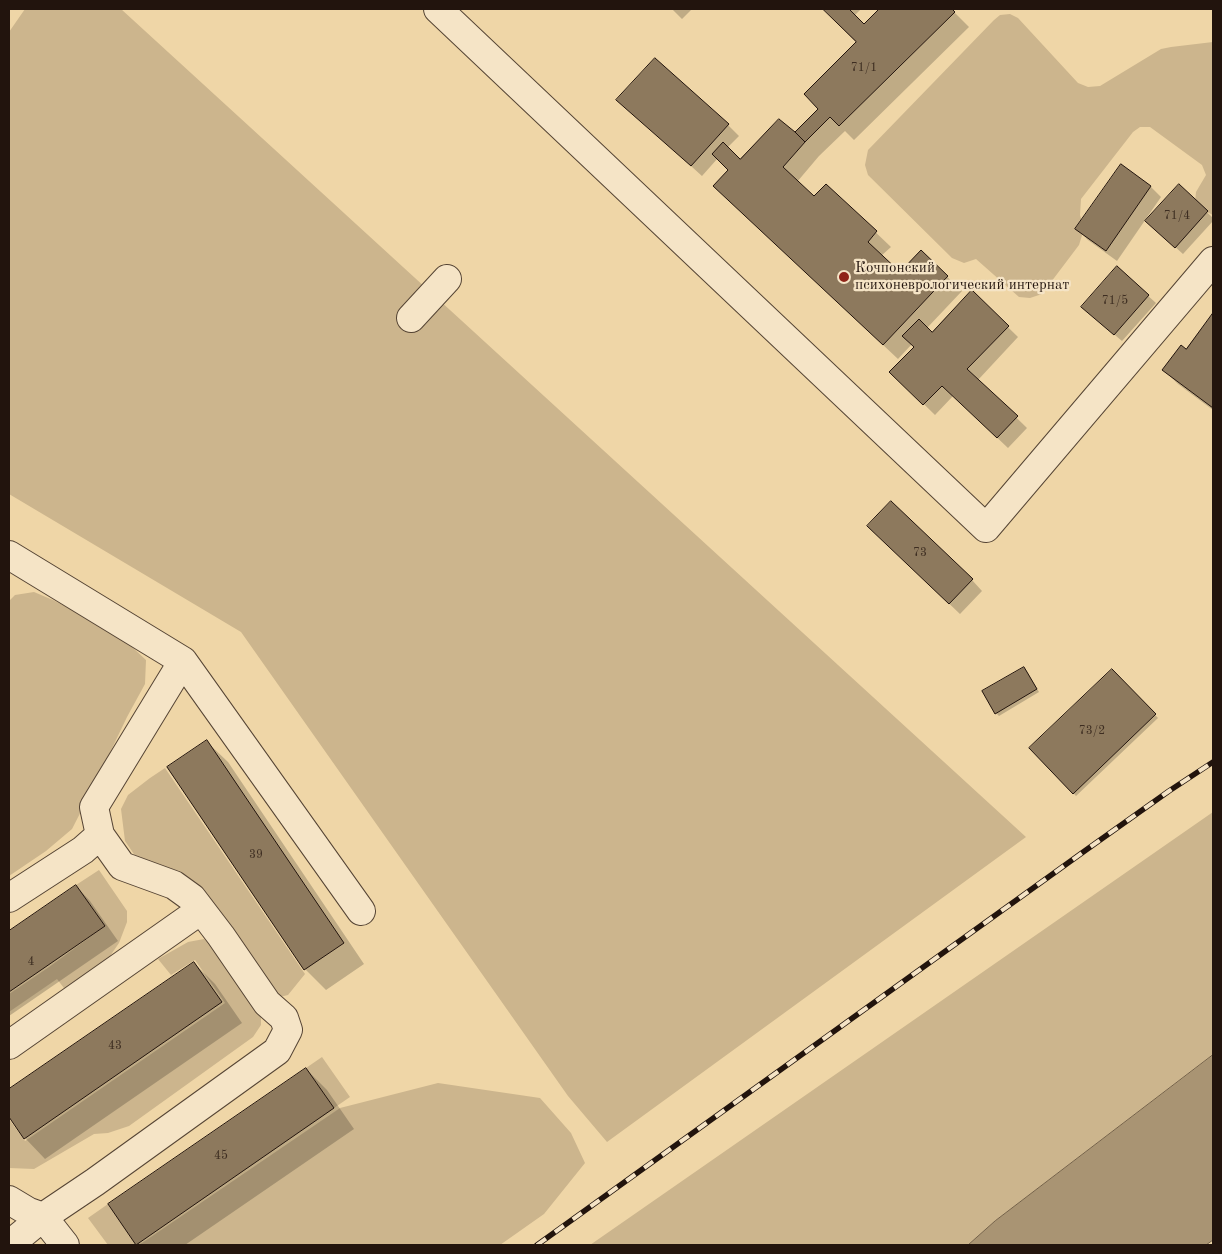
<!DOCTYPE html>
<html>
<head>
<meta charset="utf-8">
<style>
	body { margin:0 }
	#map { position:relative; width:1222px; height:1254px; overflow:hidden; background:#efd6a7; font-family:"Old Standard TT",serif }
	canvas { display:block }
	.frame { position:absolute; inset:0; border:10px solid #22140d; pointer-events:none }
</style>
</head>
<body>
<div id="map">
<canvas width="1222" height="1254"></canvas>
<div class="frame"></div>
</div>
<script>
const context = document.querySelector('canvas').getContext('2d');
context.lineJoin = 'round';
function fillPath(path, color) { context.fillStyle = color; context.fill(path, 'evenodd'); }
function strokePath(path, color, width, dash) { context.strokeStyle = color; context.lineWidth = width; context.lineCap = dash ? 'butt' : 'round'; context.setLineDash(dash || []); context.stroke(path); }
function drawText(font, color, halo, rows, align = 'center') {
  context.font = font + ' "Old Standard TT",serif'; context.lineWidth = 4.5; context.setLineDash([]); context.textBaseline = 'middle'; context.strokeStyle = halo; context.fillStyle = color; for (const [text, x, y, turn = 0] of rows) {
    context.save(); context.translate(x, y); context.rotate((+turn || 0) * Math.PI / 180); context.textAlign = isNaN(turn) ? turn : align; if (halo) context.strokeText(text, 0, 0); context.fillText(text, 0, 0); context.restore();
  }
}
const green = new Path2D(`
	M25,9H121L1026,837L607,1142L568,1096L241,632L9,494V32Z
	M1010,14L1018,18L1078,83L1088,87L1100,86L1161,49L1171,47L1213,42V215L1199,208L1195,203L1196,192L1206,175L1202,165L1150,127H1140L1133,132L1081,199L1080,215L1084,229L1079,245L1042,294L1030,298L1019,297L976,259L964,263L952,258L868,175L865,165L868,150L994,20L1000,15Z
	M34,592L53,600L117,633L146,660L145,684L127,717L93,788L72,829L46,851L9,876V601L15,595Z
	M165,768L305,974L288,995L280,997L273,994L180,871L138,860L125,841L121,809L128,795L150,778Z
	M1213,812V1055L995,1221L968,1245H590Z
	M99,870L127,911V922L119,943L106,962L67,992L57,979L9,1012V994L49,967L105,926L76,885Z
	M204,939L216,947L261,1006V1025L253,1037L129,1126L108,1133L94,1134L34,1169L9,1168V1119L25,1141L225,1003L195,960L171,975L158,959L188,942Z
	M322,1057L350,1097L334,1108L306,1068Z
	M438,1083L540,1098L571,1133L585,1163L544,1214L500,1245H139L340,1108Z
	M108,1204L136,1245H108L88,1218Z`);
const water = new Path2D(`
	M1213,1055V1240L1206,1245H968L995,1221Z`);
const shadow = new Path2D(`
	M672,9H692L682,19Z
	M825,9H861L854,16L864,25L881,9H951L969,27L854,140L845,131L819,156L797,182L814,198L826,185L891,247L881,256L900,274L921,252L962,291L927,328L932,334L972,292L1018,337L978,380L1027,428L1008,448L953,396L935,415L891,372L915,347L912,344L898,359L729,200L730,170L718,158L702,176L629,110L728,125L739,136L727,148L740,161L795,134L820,109L858,42Z
	M1121,166L1151,187L1161,197L1117,261L1088,240L1077,229Z
	M1179,186L1213,218V221L1183,254L1154,228Z
	M1117,268L1156,303L1122,341L1090,314Z
	M1213,316V410L1178,384L1164,370L1187,351Z
	M879,537L972,580L982,591L960,614Z
	M1024,668L1027,671L1039,692L999,716L996,713Z
	M1112,670L1158,718L1076,796L1031,748Z
	M207,742L228,762L364,964L326,990L305,969L169,768Z
	M76,886L90,901L118,941L9,1016V933Z
	M194,963L215,984L242,1023L45,1159L25,1138L9,1114V1091Z
	M306,1069L327,1090L354,1129L185,1245H138L137,1244Z`);
const building = new Path2D(`
	M823,9H849L864,24L879,9H952L955,12L839,126L830,117L805,142L795,132L818,109L804,94L856,42Z
	M655,58L729,124L691,166L616,100Z
	M779,119L795,132L805,142L783,167L814,196L826,184L877,231L868,242L900,272L921,250L948,276L883,345L713,186L728,170L712,154L723,142L740,159Z
	M1121,164L1151,186L1106,251L1075,229Z
	M1179,184L1208,211L1175,248L1145,221Z
	M1117,266L1149,295L1114,335L1081,307Z
	M972,290L1009,326L967,369L1018,416L997,438L942,386L923,405L889,372L914,347L902,336L919,319L932,332Z
	M1213,313V408L1162,370L1181,345L1186,349Z
	M891,501L973,579L949,604L867,526Z
	M1024,667L1037,689L995,714L982,691Z
	M1112,669L1156,714L1073,794L1029,748Z
	M207,740L344,943L304,970L167,767Z
	M76,885L105,926L9,992V931Z
	M194,962L222,1002L24,1139L9,1117V1089Z
	M306,1068L334,1108L136,1245L108,1204Z`);
const minor = new Path2D(`
	M438,9L986,528L1213,261
	M411,318L447,279
	M9,555L183,661L94,807L100,835L122,866L174,885L192,898L221,936L267,1003L284,1018L288,1030L277,1051L95,1182L43,1217L29,1212L9,1200
	M183,661L361,911
	M9,898L83,850L100,835
	M9,1045L201,910
	M9,1245L43,1217L65,1245`);
const rail = new Path2D(`
	M537,1245L1086,850L1169,791L1213,762`);
const markers = [
	[844,277,6,"#8f2418"]
];
const numberNames = [
	["71/1",864,68],
	["71/4",1177,216],
	["71/5",1115,301],
	["73",920,553],
	["73/2",1092,731],
	["39",256,855],
	["4",31,962],
	["43",115,1046],
	["45",221,1156]
];
const poiNames = [
	["Кочпонский",855,268],
	["психоневрологический интернат",855,285]
];
fillPath(green, '#ccb58d');
fillPath(water, '#a99473');
strokePath(water, '#73614a', 1);
fillPath(shadow, '#0003');
fillPath(building, '#8d795d');
strokePath(building, '#22140d', 1);
strokePath(minor, '#554434', 30);
strokePath(minor, '#f5e4c6', 28);
strokePath(rail, '#22140d', 5.5);
strokePath(rail, '#f5e4c6', 4, [11]);
for (const [x, y, r, color] of markers) { const dot = new Path2D(); dot.arc(x, y, r, 0, 2 * Math.PI); context.fillStyle = color; context.fill(dot); strokePath(dot, '#f5e4c6', 2); }
drawText('12px', '#3d2d21', null, numberNames);
drawText('15px', '#22140d', '#f5e4c6', poiNames, 'left');
</script>
</body>
</html>
